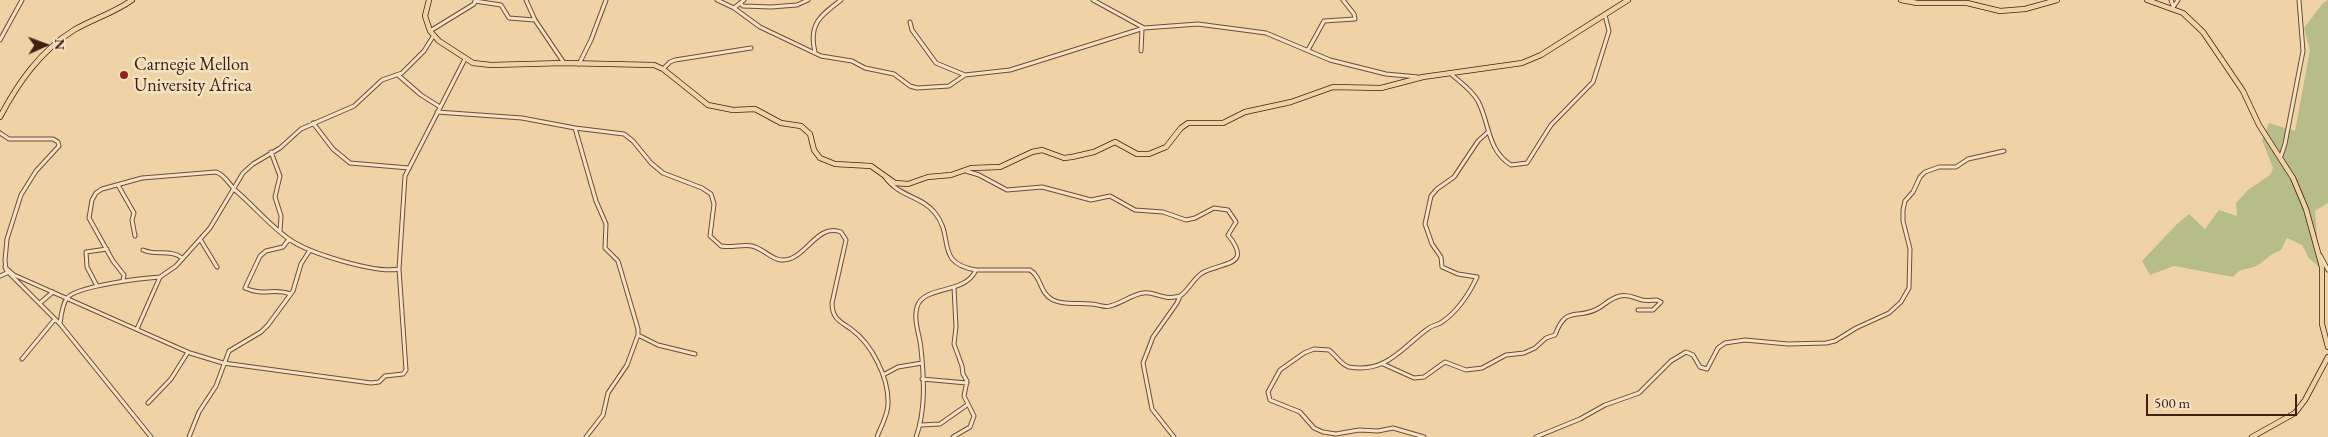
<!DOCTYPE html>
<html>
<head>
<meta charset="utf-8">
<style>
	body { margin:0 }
	#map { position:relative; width:2328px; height:437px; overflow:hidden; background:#efd3a6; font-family:"EB Garamond",serif }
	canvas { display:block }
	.north { position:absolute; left:20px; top:20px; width:50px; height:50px; -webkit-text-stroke:4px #f5e2c5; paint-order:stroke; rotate:88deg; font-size:14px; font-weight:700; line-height:20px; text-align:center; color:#412013 }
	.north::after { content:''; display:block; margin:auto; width:18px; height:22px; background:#412013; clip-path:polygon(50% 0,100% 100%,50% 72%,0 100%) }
	.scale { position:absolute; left:2146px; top:394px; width:151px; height:22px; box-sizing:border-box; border:2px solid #412013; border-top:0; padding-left:6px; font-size:15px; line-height:18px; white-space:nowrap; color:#412013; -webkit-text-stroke:4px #f5e2c5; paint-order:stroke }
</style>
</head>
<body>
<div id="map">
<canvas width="2328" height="437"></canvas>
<div class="north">N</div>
<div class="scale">500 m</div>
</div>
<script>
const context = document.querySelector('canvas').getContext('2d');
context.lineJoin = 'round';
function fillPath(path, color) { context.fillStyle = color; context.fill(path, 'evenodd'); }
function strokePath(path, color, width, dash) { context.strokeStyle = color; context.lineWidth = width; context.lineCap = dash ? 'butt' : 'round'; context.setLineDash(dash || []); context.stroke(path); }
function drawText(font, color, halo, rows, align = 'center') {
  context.font = font + ' "EB Garamond",serif'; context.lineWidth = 5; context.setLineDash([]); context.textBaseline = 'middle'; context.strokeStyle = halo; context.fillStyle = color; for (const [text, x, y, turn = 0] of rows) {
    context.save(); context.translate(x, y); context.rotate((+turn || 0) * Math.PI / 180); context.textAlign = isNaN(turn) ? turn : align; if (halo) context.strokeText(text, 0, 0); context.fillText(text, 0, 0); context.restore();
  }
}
const green = new Path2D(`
	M2328,0V203L2315,211L2317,236L2314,246L2321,269L2309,258L2302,245L2287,238L2281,250C2267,255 2265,262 2256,266C2245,271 2243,266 2233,277L2174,266L2150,275L2142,261L2176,225L2189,214L2205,229L2219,210L2237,216L2236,203L2248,190L2270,175L2273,168L2262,140L2269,123L2295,131L2310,50L2304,28L2323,3Z`);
const minor = new Path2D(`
	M526,0L535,20L564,63
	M717,0L734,8L760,27L821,56L852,61L865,68L894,74L910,86L917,88L949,86L965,75L1010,70L1144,28L1198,24L1266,33L1330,60L1386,74L1418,77
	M1093,0L1144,28
	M2171,0L2173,6
	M475,1L501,5L509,18L535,20
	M740,3L743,6L771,7L797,5L808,0
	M734,8L744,0
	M2172,9L2178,0
	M910,22L912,30L936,63L965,75
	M430,31L474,4L475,1
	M0,40L22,0
	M1308,50L1324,21L1355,19L1354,14L1343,0
	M1141,51L1142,29
	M815,52C808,24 821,15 841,0
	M579,64L591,40L606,0
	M663,69L670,62L675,60L751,48
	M1451,74C1461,83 1471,89 1478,101C1490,124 1487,150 1511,165L1527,163L1551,125L1593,82L1609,31L1605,15
	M398,75L421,95L440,107
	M437,112L522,118L575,128L624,134L633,141L651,163L663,173L702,188L711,194L714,204L710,236L721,246C732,248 743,244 752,246C766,249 775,266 792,258C809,251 819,224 841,232L846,240L832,303C832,318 839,321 851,329C872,344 889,378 888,404C888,415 881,426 877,437
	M313,123L333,149L350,163L409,168
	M575,128L596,201L606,224L605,248L618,261L638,329V335L627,365L608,393L603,415L586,437
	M0,133L9,139H53L58,142L59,146L36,171L21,195L7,239L5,260L6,270L60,324L151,437
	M271,152L280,176L275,197L281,216L280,231
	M2281,156L2285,144L2303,51L2299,0
	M966,171L979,175L1007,190L1042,187L1091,200L1110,196L1135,210L1163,212L1186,220L1195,218L1214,208L1228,210L1236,222L1228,235C1254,267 1221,262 1202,273C1193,279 1189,290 1180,296
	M885,177C899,197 922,196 935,213C955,237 934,263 976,270C965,295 923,285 917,307C913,321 920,335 921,349C924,377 926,410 916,437
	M118,185L134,213L132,220L135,236
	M200,239L217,267
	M289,239L283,247L266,251L260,256L245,288C265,297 272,287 291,294
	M143,250C156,256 171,249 182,258
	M2320,255L2328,270
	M5,267L14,275L190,353L223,363L371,383L379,382L385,376L403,374L406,370L399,269L405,176L465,59
	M976,270H1030C1042,277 1039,293 1053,300C1066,306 1078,302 1091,304C1098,304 1104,308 1110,306C1122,303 1131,295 1143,293C1156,291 1161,301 1180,296L1177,303L1153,337L1143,363L1152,409L1174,437
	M0,276L7,273
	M123,281L124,275L113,261L89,218L92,200L96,193L102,189L142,178L216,172C224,174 229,184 235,190C253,205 269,225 289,239C308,253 376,274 399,269
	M97,286L87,267L86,252L107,249
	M40,303L53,292
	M60,324C61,316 62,305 67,298C76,286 144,278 160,277L176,266L210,228L243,173L253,164L280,148L301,129L354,106L382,80L402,73L424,51L434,35
	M137,329L160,277
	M638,335L658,345L695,354
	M22,359L55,319
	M1383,364L1414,378L1424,377L1445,362L1466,370L1482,368L1506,355L1524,353L1535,348L1546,338L1555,335C1566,305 1576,320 1597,309C1605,305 1610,298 1620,296C1629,294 1634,298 1642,300C1647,301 1652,300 1657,300L1661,302L1653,310H1638
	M883,375L898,367L922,363
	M922,379L967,383
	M148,403L171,379L188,352
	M921,425L940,424L967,405
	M189,437L199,412L216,386L229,351L261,332L268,325L293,291L301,264L310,250
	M953,437L970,427L974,416L964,396L967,381L963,374L962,366L954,344L956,327L954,287
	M1424,437L1393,428L1378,431L1359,430L1336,434L1323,432L1314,428L1300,412L1270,400L1268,392L1280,370L1304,353L1314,349L1329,350C1336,355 1341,365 1349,367C1387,374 1403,346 1429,328C1433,325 1438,325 1442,322C1458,311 1469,294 1477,277L1458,274L1442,267L1441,257L1432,244L1425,224L1431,196L1437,189L1454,177L1478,141L1488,132
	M1536,437L1580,419L1605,405L1639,393L1671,361L1686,352L1693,355L1700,367L1707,369L1718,348L1725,343L1745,340L1788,344L1826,343L1835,341L1856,328L1889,313L1901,302L1909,288L1910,249L1903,221V210L1905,201L1913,192L1920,177L1925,172L1939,167H1956L1968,159L2004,151`);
const major = new Path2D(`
	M429,0L425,16L430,31L439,41L473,63L491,65L564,63L654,65L663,69L708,105L733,110L755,109L781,123L801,126L810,134L814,150L820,158L835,164L871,166L895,183L908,184L928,177L951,175L971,168L1000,167L1032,152L1042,150L1064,158L1072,157L1094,152L1115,142L1137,154H1149L1166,147L1181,128L1188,123H1223L1245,112L1291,102L1333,87L1381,88L1423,77L1522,63L1541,55L1628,0
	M1901,0L1917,3H1967L2000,11L2025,9L2057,0
	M2147,0L2183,13L2203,32L2243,91L2259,125L2293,178L2306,209L2322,267V324L2328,347
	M0,117C18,83 40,51 74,30C93,19 114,13 132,0
	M2252,437L2295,413L2305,400L2328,357`);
const markers = [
	[124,75,5,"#8f2418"]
];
const poiNames = [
	["Carnegie Mellon",134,65],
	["University Africa",134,86]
];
fillPath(green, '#b6bd89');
strokePath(minor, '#6c4d38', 5);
strokePath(major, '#412013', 6);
strokePath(minor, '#f5e2c5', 3);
strokePath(major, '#efd3a6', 4.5);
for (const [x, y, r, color] of markers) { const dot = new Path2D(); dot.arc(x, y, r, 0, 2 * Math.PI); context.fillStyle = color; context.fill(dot); strokePath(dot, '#f5e2c5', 2); }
drawText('18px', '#412013', '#f5e2c5', poiNames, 'left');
</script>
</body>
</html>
